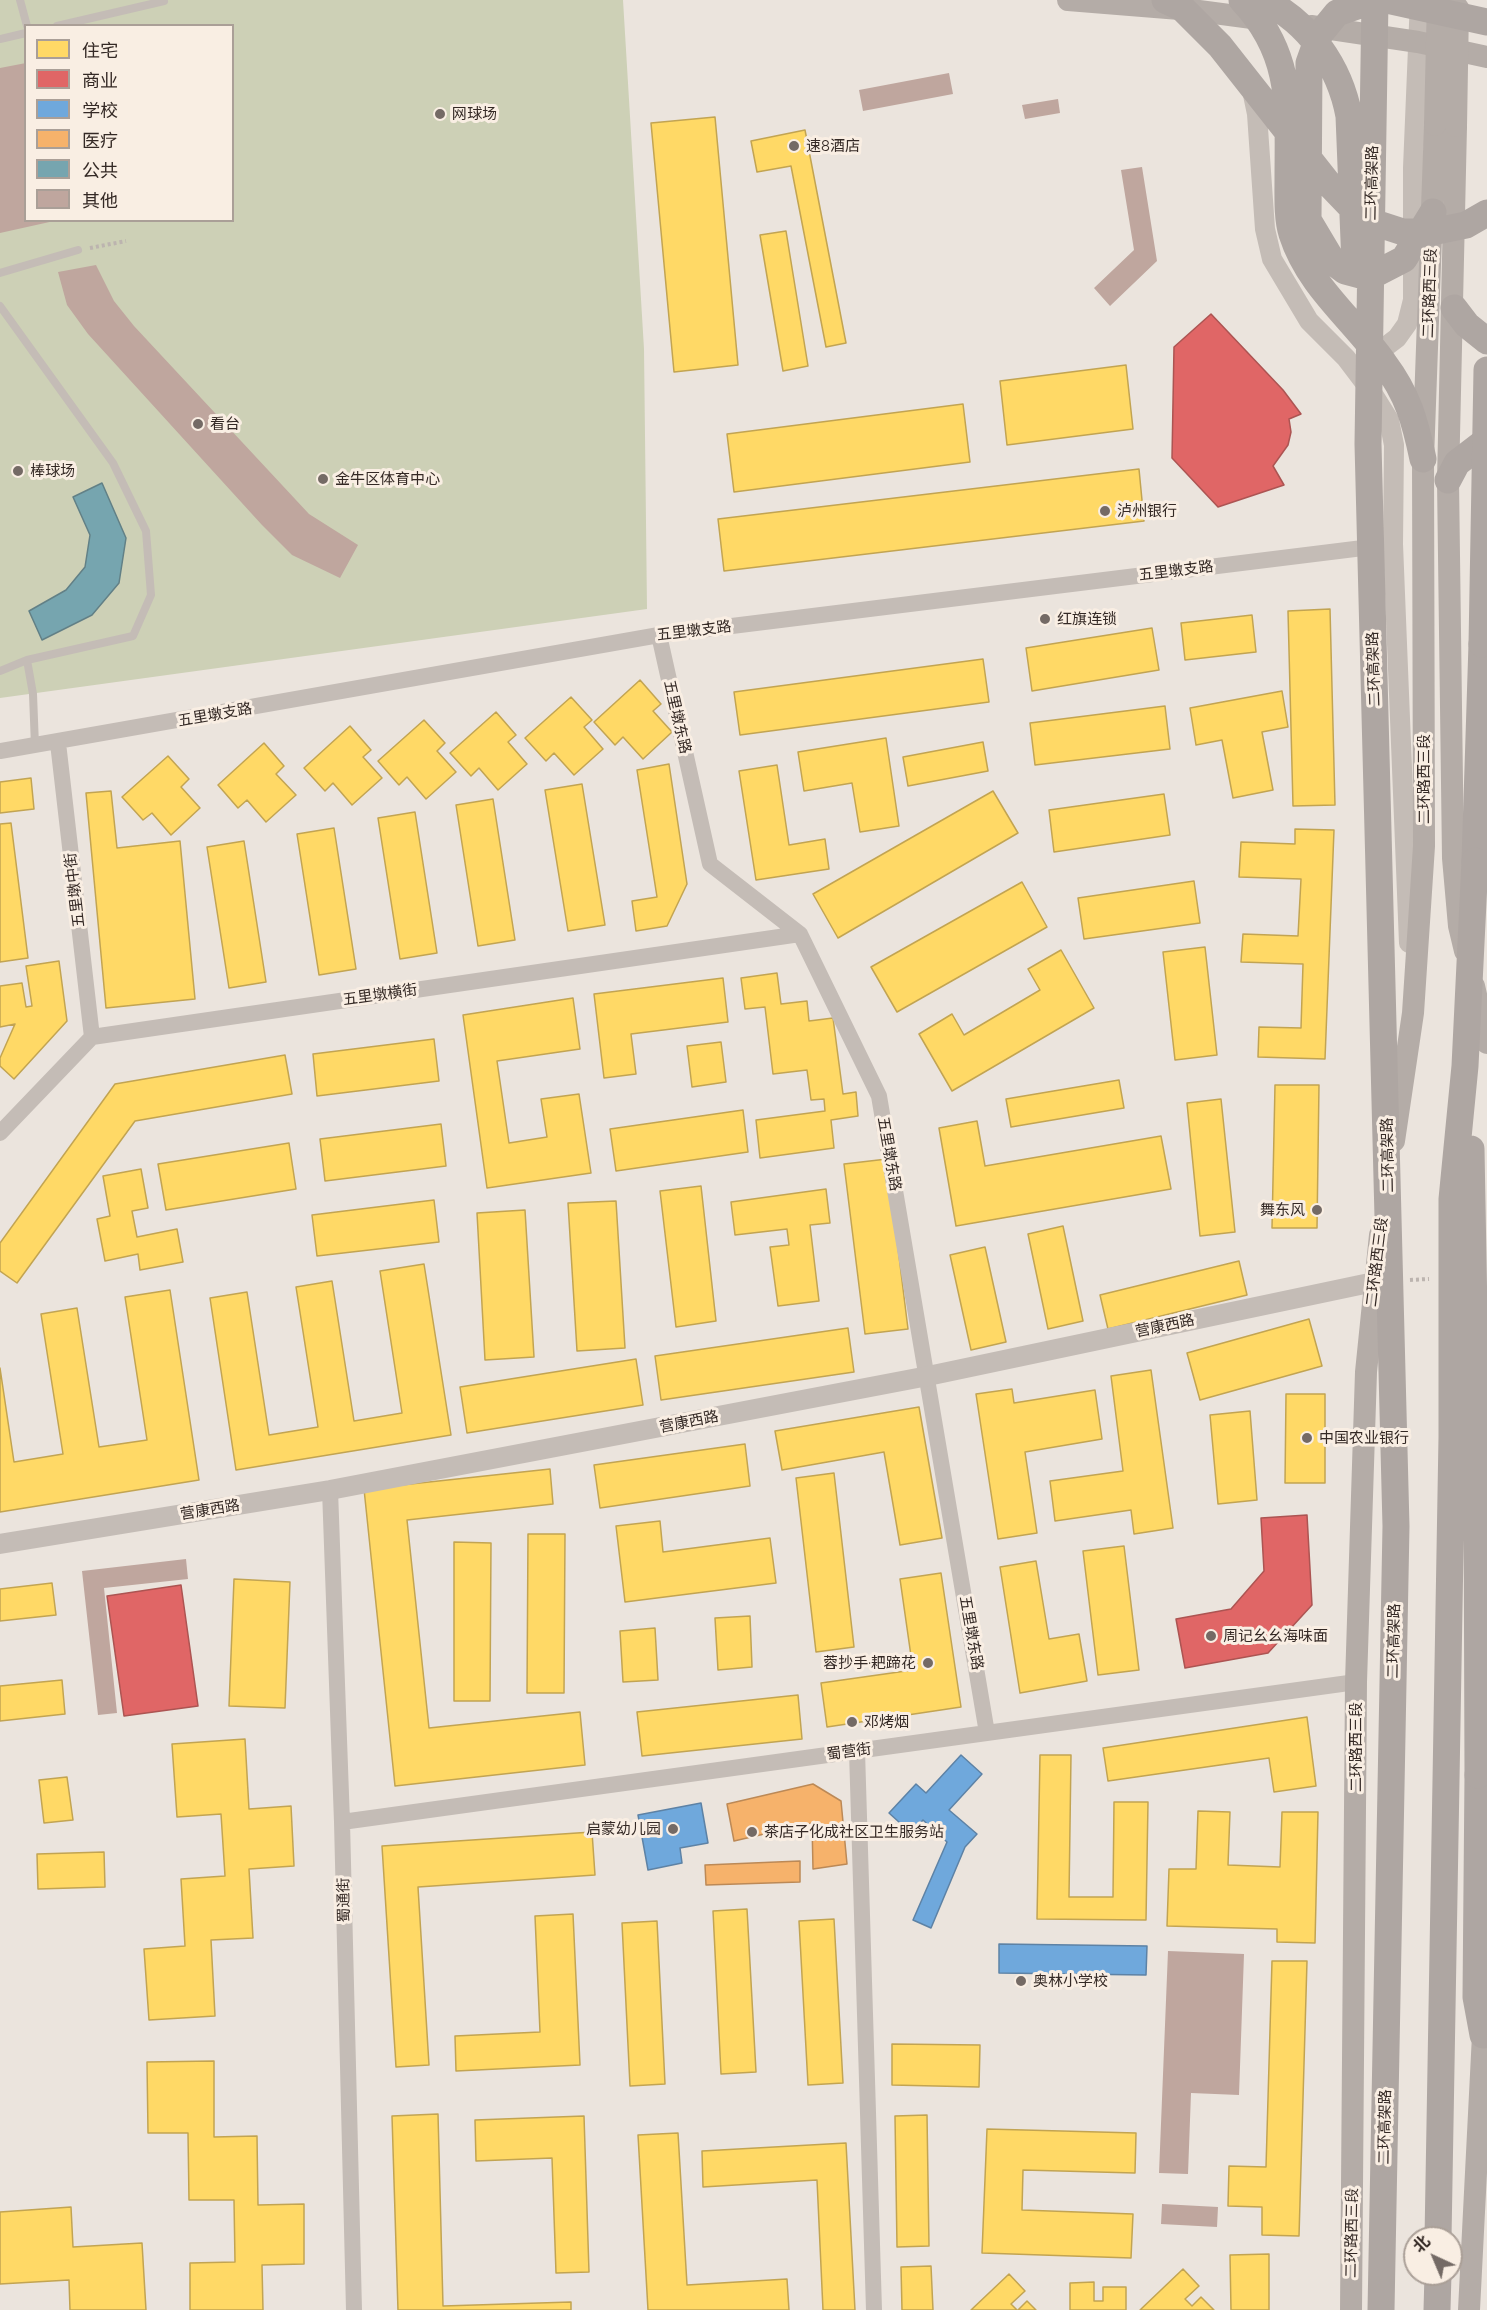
<!DOCTYPE html>
<html>
<head>
<meta charset="utf-8">
<style>
	body { margin:0 }
	#map { position:relative; width:1487px; height:2310px; overflow:hidden; background:#ebe4dd; font-family:Raleway,"Noto Sans SC",sans-serif }
	canvas { display:block }
	.legend { position:absolute; left:24px; top:24px; width:210px; height:198px; box-sizing:border-box; background:#f9eee3; border:2px solid #aa9f97; margin:0; padding:8px 10px; list-style:none; font-size:18px; color:#342925 }
	.legend li { display:flex; align-items:center; gap:12px; height:30px }
	.legend b { width:30px; border:2px solid #aa9f97 }
	.north { position:absolute; left:1403px; top:2226px; width:60px; height:60px; box-sizing:border-box; background:#f9eee3; border:2px solid #aa9f97; border-radius:50%; rotate:316deg; font-size:16px; font-weight:700; line-height:24px; text-align:center; color:#342925 }
	.north::after { content:''; display:block; margin:auto; width:21px; height:27px; background:#746a65; clip-path:polygon(50% 0,100% 100%,50% 72%,0 100%) }
</style>
</head>
<body>
<div id="map">
<canvas width="1487" height="2310"></canvas>
<ul class="legend">
<li><b style="height:16px;background:#ffd966"></b>住宅</li>
<li><b style="height:16px;background:#e06666"></b>商业</li>
<li><b style="height:16px;background:#6fa8dc"></b>学校</li>
<li><b style="height:16px;background:#f6b26b"></b>医疗</li>
<li><b style="height:16px;background:#76a5af"></b>公共</li>
<li><b style="height:16px;background:#bfa69e"></b>其他</li>
</ul>
<div class="north">北</div>
</div>
<script>
const context = document.querySelector('canvas').getContext('2d');
context.lineJoin = 'round';
function fillPath(path, color) { context.fillStyle = color; context.fill(path, 'evenodd'); }
function strokePath(path, color, width, dash) { context.strokeStyle = color; context.lineWidth = width; context.lineCap = dash ? 'butt' : 'round'; context.setLineDash(dash || []); context.stroke(path); }
function drawText(font, color, halo, rows, align = 'center') {
  context.font = font + ' Raleway,"Noto Sans SC",sans-serif'; context.lineWidth = 6; context.setLineDash([]); context.textBaseline = 'middle'; context.strokeStyle = halo; context.fillStyle = color; for (const [text, x, y, turn = 0] of rows) {
    context.save(); context.translate(x, y); context.rotate((+turn || 0) * Math.PI / 180); context.textAlign = isNaN(turn) ? turn : align; if (halo) context.strokeText(text, 0, 0); context.fillText(text, 0, 0); context.restore();
  }
}
const green = new Path2D(`
	M0,0H623L644,349L647,609L0,698ZM26,26H232V220H26Z`);
const homes = new Path2D(`
	M715,117L738,365L674,372L651,123Z
	M805,130L846,343L826,347L791,166L757,172L751,141Z
	M786,231L808,366L783,371L760,235Z
	M1126,365L1133,429L1007,445L1000,381Z
	M963,404L970,462L734,492L727,434Z
	M1139,469L1144,521L724,571L718,519Z
	M1330,609L1335,805L1293,806L1288,611Z
	M1252,615L1256,652L1185,660L1181,623Z
	M1152,628L1159,670L1032,691L1026,648Z
	M983,659L989,702L740,735L734,692Z
	M640,680L661,704L653,711L672,732L643,759L623,737L615,745L594,722Z
	M1282,691L1288,727L1262,732L1273,790L1233,798L1222,740L1196,745L1190,708Z
	M571,697L592,720L584,727L603,749L574,775L554,753L546,761L525,738Z
	M1165,706L1170,749L1035,765L1030,723Z
	M496,712L516,735L508,742L527,764L498,790L479,768L471,776L450,753Z
	M424,720L445,743L437,751L456,772L426,799L407,777L399,785L378,761Z
	M350,726L371,750L363,757L382,778L352,805L333,783L325,791L304,768Z
	M886,738L899,826L860,832L852,783L804,791L798,752Z
	M983,742L988,771L908,786L903,757Z
	M264,743L284,766L276,774L296,795L266,822L247,800L238,808L218,785Z
	M168,756L189,779L181,787L200,808L171,835L152,813L143,820L122,797Z
	M669,764L687,884L667,926L636,931L632,901L657,897L637,770Z
	M777,765L789,845L825,839L829,869L756,880L739,771Z
	M31,778L34,809L0,813V782Z
	M582,784L605,925L568,931L545,790Z
	M111,791L117,848L180,841L195,999L106,1008L86,793Z
	M993,791L1018,833L838,938L813,894Z
	M1164,794L1170,835L1054,852L1049,810Z
	M493,799L515,940L478,946L456,805Z
	M415,812L437,953L400,959L378,818Z
	M11,823L28,958L0,962V824Z
	M334,828L356,969L319,975L297,834Z
	M1295,829L1334,830L1325,1059L1258,1057L1259,1027L1301,1028L1303,964L1241,962L1243,934L1298,936L1301,879L1239,877L1241,842L1295,844Z
	M244,841L266,982L229,988L207,847Z
	M1194,881L1200,923L1084,939L1078,898Z
	M1022,882L1047,927L897,1012L871,967Z
	M1205,947L1217,1055L1175,1060L1163,952Z
	M1061,950L1094,1008L952,1091L919,1034L952,1014L964,1035L1040,990L1028,969Z
	M59,961L67,1021L14,1079L0,1066V1058L15,1024L0,1027V986L22,983L26,1007L32,1006L26,966Z
	M777,973L781,1004L807,1001L809,1021L833,1018L843,1094L856,1092L858,1116L831,1120L834,1148L760,1158L756,1120L825,1111L824,1099L811,1100L807,1070L773,1074L765,1007L745,1009L741,978Z
	M723,978L728,1022L631,1034L636,1074L604,1078L594,994Z
	M573,998L580,1049L497,1061L509,1143L547,1137L541,1099L579,1094L591,1173L487,1188L463,1015Z
	M434,1039L439,1081L317,1096L313,1054Z
	M721,1042L726,1082L692,1087L687,1046Z
	M285,1055L292,1094L135,1121L17,1283L0,1271V1243L115,1084Z
	M1119,1080L1124,1108L1011,1127L1006,1099Z
	M1275,1085H1319L1317,1228H1272Z
	M1221,1099L1235,1232L1200,1236L1187,1103Z
	M743,1110L748,1152L616,1171L610,1129Z
	M977,1121L985,1166L1161,1136L1171,1189L956,1226L939,1128Z
	M441,1124L446,1166L325,1181L320,1139Z
	M289,1143L296,1189L166,1210L158,1164Z
	M887,1159L908,1329L865,1334L844,1164Z
	M141,1169L148,1208L132,1211L137,1237L177,1229L183,1262L140,1270L138,1254L105,1261L97,1219L110,1216L103,1176Z
	M701,1186L716,1321L676,1327L660,1191Z
	M826,1189L830,1223L810,1225L819,1301L778,1306L770,1247L789,1245L787,1229L735,1235L731,1202Z
	M434,1200L439,1242L317,1256L312,1215Z
	M616,1201L625,1348L577,1351L568,1203Z
	M525,1210L534,1357L485,1360L477,1213Z
	M1063,1226L1083,1321L1048,1329L1028,1234Z
	M985,1247L1006,1342L971,1350L950,1255Z
	M1239,1261L1247,1295L1108,1329L1100,1295Z
	M424,1264L451,1435L236,1470L210,1298L247,1292L269,1435L318,1427L296,1287L332,1281L354,1421L402,1413L380,1271Z
	M170,1290L199,1480L0,1512V1368L14,1462L63,1454L41,1314L77,1308L99,1447L147,1440L125,1297Z
	M1309,1319L1322,1366L1200,1400L1187,1353Z
	M848,1328L854,1372L661,1400L655,1356Z
	M636,1359L643,1405L467,1433L460,1387Z
	M1151,1370L1173,1528L1134,1534L1131,1510L1055,1521L1050,1481L1123,1471L1111,1376Z
	M1012,1389L1014,1403L1095,1390L1102,1439L1025,1452L1037,1533L998,1539L976,1394Z
	M1286,1394H1325V1483H1285Z
	M919,1407L942,1538L900,1545L884,1452L782,1470L775,1431Z
	M1250,1411L1257,1500L1218,1504L1210,1415Z
	M745,1444L750,1486L600,1508L594,1465Z
	M550,1469L553,1504L407,1520L429,1728L580,1712L585,1765L395,1786L364,1489Z
	M834,1473L854,1647L816,1652L796,1478Z
	M660,1521L663,1552L770,1538L776,1583L625,1602L616,1526Z
	M528,1534H565L564,1693H527Z
	M454,1542L491,1543L490,1701H454Z
	M1124,1546L1139,1670L1098,1675L1083,1551Z
	M1036,1561L1049,1639L1079,1634L1087,1681L1020,1693L1000,1567Z
	M941,1573L961,1707L827,1727L821,1683L913,1670L900,1579Z
	M234,1579L290,1582L285,1708L229,1706Z
	M52,1583L56,1615L0,1621V1589Z
	M750,1616L752,1667L718,1670L715,1618Z
	M655,1628L658,1680L623,1682L620,1631Z
	M62,1680L65,1714L0,1721V1686Z
	M798,1695L802,1739L642,1756L637,1712Z
	M1307,1717L1316,1786L1274,1792L1269,1758L1108,1781L1103,1748Z
	M245,1739L249,1809L291,1806L294,1866L249,1869L253,1938L211,1940L215,2016L149,2020L144,1949L185,1946L181,1879L225,1876L221,1814L177,1817L172,1744Z
	M1040,1755H1071L1069,1897H1113L1114,1802H1148L1146,1920L1037,1919Z
	M67,1777L73,1820L44,1823L39,1780Z
	M1198,1811L1230,1812L1228,1865L1280,1867L1282,1812H1318L1315,1943L1277,1942V1929L1167,1926L1169,1869H1196Z
	M592,1832L595,1875L418,1887L429,2065L396,2067L382,1846Z
	M104,1852L105,1887L38,1889L37,1854Z
	M747,1909L756,2072L721,2074L713,1911Z
	M573,1914L580,2065L456,2071L455,2036L540,2032L535,1916Z
	M834,1919L843,2083L808,2085L799,1921Z
	M657,1921L665,2084L630,2086L622,1923Z
	M1272,1961H1307L1299,2236L1262,2235V2207L1228,2206L1229,2166L1266,2167Z
	M892,2044L980,2045L979,2087L892,2085Z
	M214,2061V2137L257,2136L258,2205L304,2204V2264L262,2265L263,2310H190V2263L235,2262L234,2200H189L188,2133H148L147,2062Z
	M438,2114L443,2306L571,2302V2310H398L392,2116Z
	M927,2115L929,2246L897,2247L895,2116Z
	M584,2116L589,2272L556,2273L552,2158L476,2161L475,2120Z
	M987,2129L1136,2133L1135,2173L1023,2170L1022,2210L1133,2214L1131,2258L982,2253Z
	M678,2133L687,2285L787,2279L789,2310H648L638,2135Z
	M846,2143L855,2310H823L817,2180L703,2187L702,2151Z
	M71,2207L73,2247L142,2243L146,2310H70L69,2280L0,2284V2212Z
	M1269,2254V2310H1231L1230,2255Z
	M931,2266L933,2310H902L901,2267Z
	M1183,2269L1199,2286L1185,2299L1192,2306L1201,2297L1214,2310H1140Z
	M1009,2274L1025,2291L1011,2304L1017,2310H971Z
	M1094,2282V2301H1103V2287H1126V2310H1070V2283Z
	M1027,2301L1036,2310H1018Z`);
const shops = new Path2D(`
	M1211,314L1283,390L1301,414L1289,419L1291,432L1288,445L1273,466L1284,485L1218,507L1172,458L1174,347Z
	M1307,1515L1312,1605L1268,1653L1185,1668L1176,1619L1231,1609L1264,1571L1261,1518Z
	M181,1585L198,1706L124,1716L107,1596Z`);
const schools = new Path2D(`
	M961,1755L982,1774L949,1810L977,1834L965,1847L931,1928L913,1920L947,1842L923,1820L911,1833L889,1813L916,1784L926,1793Z
	M701,1803L708,1843L680,1848L682,1863L648,1870L638,1815Z
	M999,1944L1147,1946L1146,1975L999,1973Z`);
const health = new Path2D(`
	M813,1784L841,1801L847,1864L813,1869L812,1823L734,1841L727,1804Z
	M800,1861V1882L706,1885L705,1865Z`);
const public = new Path2D(`
	M102,483L126,538L119,583L92,615L42,640L29,611L66,590L85,567L90,535L73,497Z`);
const building = new Path2D(`
	M26,63V220L54,221L0,233V68Z
	M949,73L953,94L863,111L859,90Z
	M1058,99L1060,113L1025,119L1022,105Z
	M1142,167L1157,261L1110,306L1094,288L1134,250L1121,170Z
	M96,265L114,301L134,326L309,514L358,545L340,578L292,555L262,525L88,334L67,305L58,272Z
	M186,1559L188,1579L104,1588L117,1713L98,1715L82,1571Z
	M1168,1951L1244,1954L1239,2095L1191,2093L1188,2174L1159,2173Z
	M1162,2204L1218,2207L1217,2227L1161,2224Z`);
const path = new Path2D(`
	M90,248L126,241
	M1410,1280L1429,1279`);
const service = new Path2D(`
	M20,0L27,26
	M57,26L164,1
	M0,39L26,33
	M0,273L78,250
	M0,306L113,463L146,531L151,595L133,636L27,660L33,694L35,746
	M0,671L27,660`);
const minor = new Path2D(`
	M659,635L710,864L800,934L879,1096L987,1733
	M58,743L92,1037
	M0,751L659,635L1379,546
	M0,1133L92,1037L800,934
	M330,1490L342,1822L354,2310
	M857,1751L874,2310
	M342,1822L1356,1682`);
const tertiary = new Path2D(`
	M1252,90L1257,114L1265,229L1272,259L1309,321L1346,358L1371,391L1389,420L1394,445L1393,544L1409,943
	M1368,360L1397,338L1407,324L1413,300V168L1420,0
	M0,1544L330,1490L928,1376L1374,1282`);
const secondary = new Path2D(`
	M1068,0L1192,10L1267,20
	M1311,26L1418,42L1487,57
	M1456,126L1448,480L1453,858L1459,926L1465,951
	M1474,986L1487,1043
	M1394,1141L1413,1013L1424,846L1423,459L1435,125
	M1351,2310L1356,1682L1366,1372L1380,1235
	M1469,2310L1483,2035L1487,2026`);
const trunk = new Path2D(`
	M1454,308L1467,325L1487,341
	M1448,480L1457,463L1487,440
	M1475,861L1482,644
	M1478,1775L1476,1997L1483,2035
	M1437,2310L1438,2274`);
const secondaryBridge = new Path2D(`
	M1435,125L1438,0
	M1456,126L1458,8`);
const trunkBridge = new Path2D(`
	M1165,0L1182,8L1220,46L1328,183L1353,209L1369,221L1403,232H1432L1466,225L1487,213
	M1242,0C1294,55 1288,109 1288,179C1288,196 1287,218 1292,234C1309,287 1353,319 1384,363C1408,395 1415,421 1423,459
	M1263,0C1309,22 1340,67 1349,116L1355,265
	M1374,0L1337,13L1319,35L1309,63L1308,220L1333,262L1345,271L1360,275L1375,274L1404,259L1433,212
	M1375,0L1368,444L1396,1526L1381,2310
	M1387,0L1487,22
	M1482,644L1487,370
	M1471,1149L1477,1479L1478,1775
	M1438,2238L1452,1437V1199L1465,1066L1475,861`);
const markers = [
	[440,114,6,"#746a65"],
	[794,146,6,"#746a65"],
	[198,424,6,"#746a65"],
	[18,471,6,"#746a65"],
	[323,479,6,"#746a65"],
	[1105,511,6,"#746a65"],
	[1045,619,6,"#746a65"],
	[1317,1210,6,"#746a65"],
	[1307,1438,6,"#746a65"],
	[1211,1636,6,"#746a65"],
	[928,1663,6,"#746a65"],
	[852,1722,6,"#746a65"],
	[673,1829,6,"#746a65"],
	[752,1832,6,"#746a65"],
	[1021,1981,6,"#746a65"]
];
const poiNames = [
	["网球场",452,114],
	["速8酒店",806,146],
	["看台",210,424],
	["棒球场",30,471],
	["金牛区体育中心",335,479],
	["泸州银行",1117,511],
	["红旗连锁",1057,619],
	["舞东风",1305,1210,"right"],
	["中国农业银行",1319,1438],
	["周记幺幺海味面",1223,1636],
	["蓉抄手·耙蹄花",916,1663,"right"],
	["邓烤烟",864,1722],
	["启蒙幼儿园",661,1829,"right"],
	["茶店子化成社区卫生服务站",764,1832],
	["奥林小学校",1033,1981]
];
const streetNames = [
	["二环高架路",1372,183,-89],
	["二环路西三段",1430,293,-88],
	["五里墩支路",1176,571,-7],
	["五里墩支路",694,631,-7],
	["二环高架路",1374,669,-92],
	["五里墩支路",215,715,-10],
	["五里墩东路",677,717,77],
	["二环路西三段",1424,779,-90],
	["五里墩中街",75,890,-97],
	["五里墩横街",380,995,-8],
	["五里墩东路",889,1154,80],
	["二环高架路",1388,1155,-91],
	["二环路西三段",1377,1262,-83],
	["营康西路",1165,1326,-12],
	["营康西路",689,1422,-11],
	["营康西路",210,1510,-9],
	["五里墩东路",971,1633,80],
	["二环高架路",1394,1641,-89],
	["二环路西三段",1356,1747,-90],
	["蜀营街",849,1752,-8],
	["蜀通街",344,1900,-91],
	["二环高架路",1385,2127,-89],
	["二环路西三段",1352,2233,-89]
];
fillPath(green, '#cdd0b6');
fillPath(homes, '#ffd966');
strokePath(homes, '#c2a452', 1.5);
fillPath(shops, '#e06666');
strokePath(shops, '#ac5452', 1.5);
fillPath(schools, '#6fa8dc');
strokePath(schools, '#5d82a5', 1.5);
fillPath(health, '#f6b26b');
strokePath(health, '#bc8956', 1.5);
fillPath(public, '#76a5af');
strokePath(public, '#628086', 1.5);
fillPath(building, '#bfa69e');
strokePath(path, '#bcb4af', 4, [3, 3]);
strokePath(service, '#c4bcb6', 8);
strokePath(minor, '#c4bcb6', 16);
strokePath(tertiary, '#c4bcb6', 20);
strokePath(secondary, '#b4aca7', 22);
strokePath(trunk, '#aea6a2', 27);
strokePath(secondaryBridge, '#b4aca7', 22);
strokePath(trunkBridge, '#aea6a2', 27);
for (const [x, y, r, color] of markers) { const dot = new Path2D(); dot.arc(x, y, r, 0, 2 * Math.PI); context.fillStyle = color; context.fill(dot); strokePath(dot, '#f9eee3', 2); }
drawText('15px', '#342925', '#f9eee3', poiNames, 'left');
drawText('15px', '#342925', '#f9eee3', streetNames);
</script>
</body>
</html>
